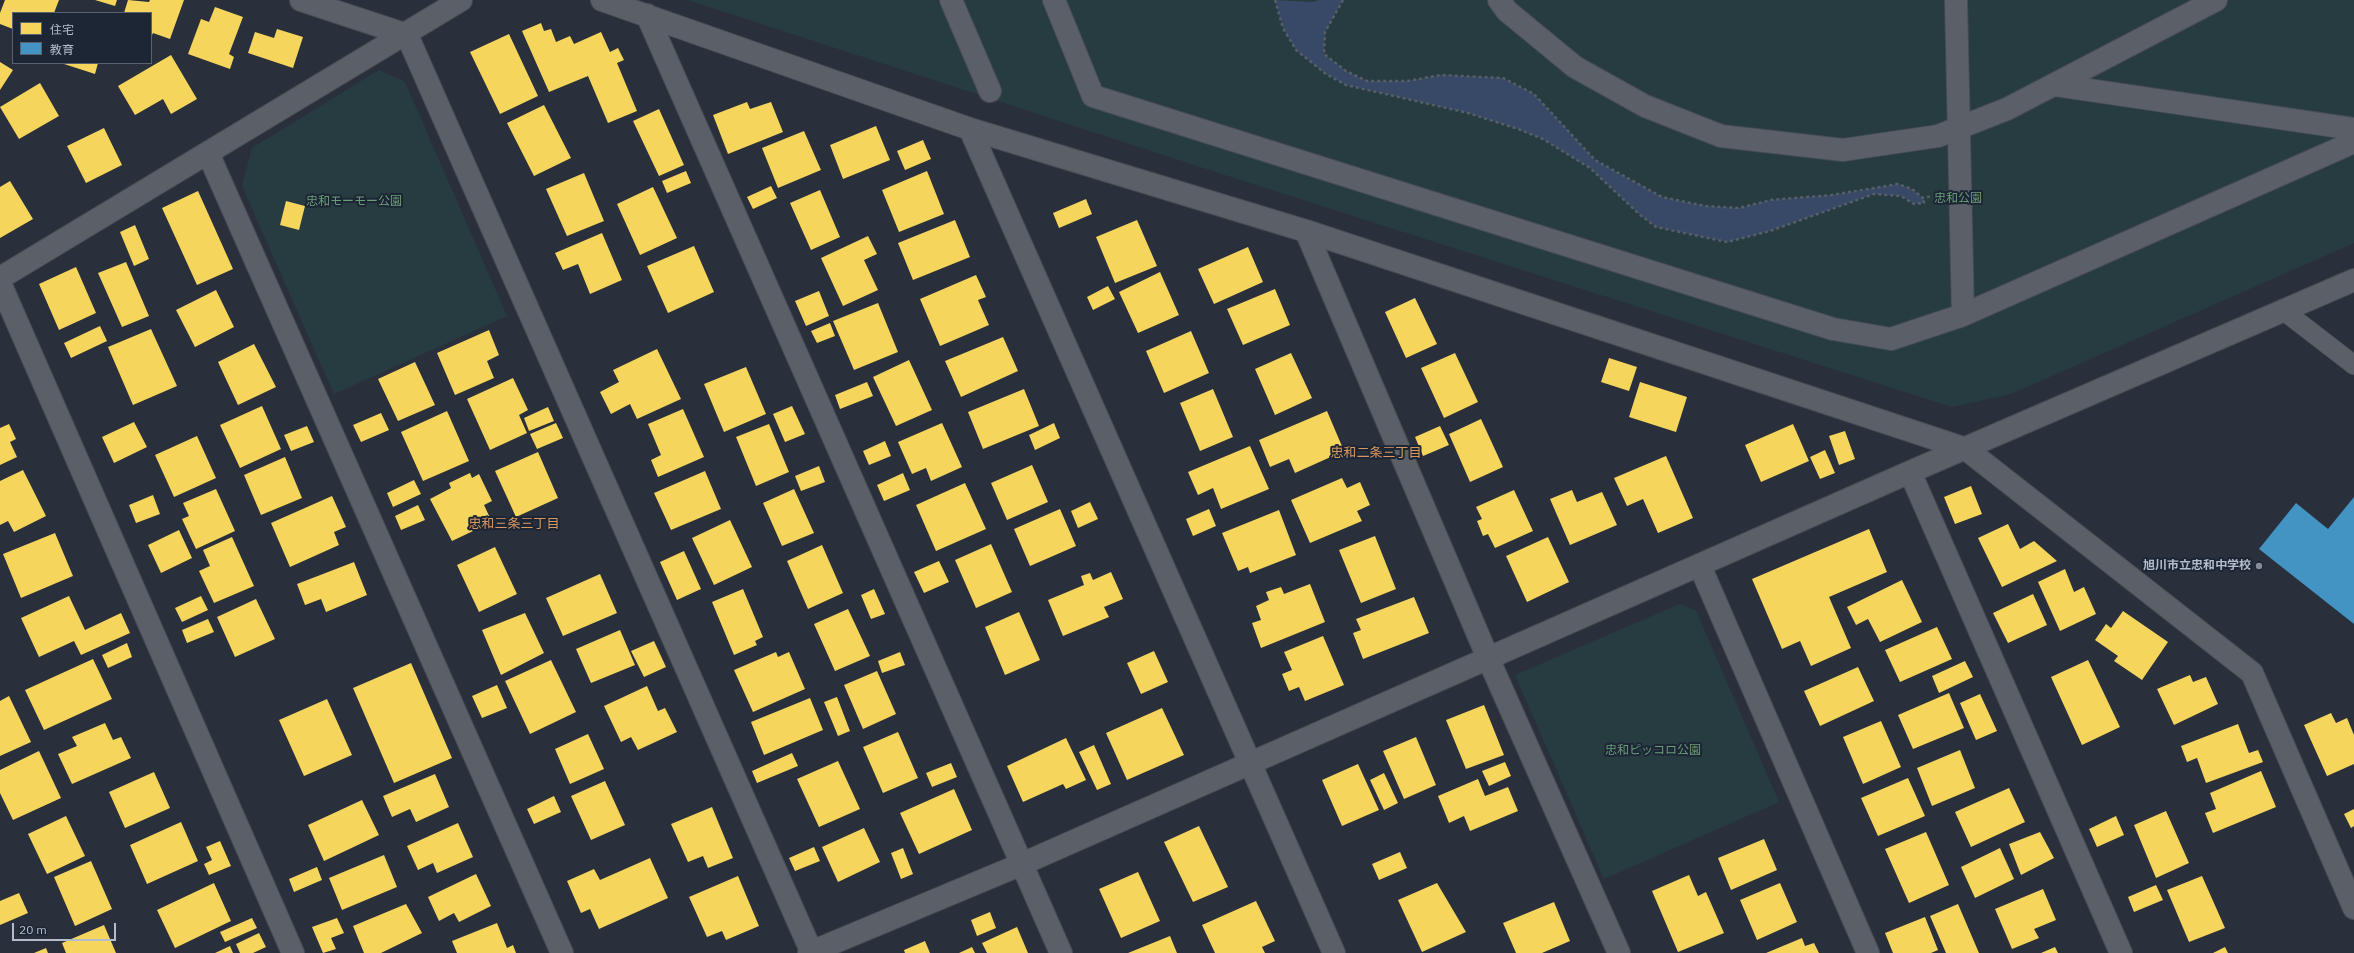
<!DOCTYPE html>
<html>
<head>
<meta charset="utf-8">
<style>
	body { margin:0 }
	#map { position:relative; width:2354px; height:953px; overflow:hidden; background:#2a303b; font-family:"IBM Plex Sans","Noto Sans JP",sans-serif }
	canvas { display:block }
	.legend { position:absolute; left:12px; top:12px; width:140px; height:52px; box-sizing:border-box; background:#1d2635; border:1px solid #596271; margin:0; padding:5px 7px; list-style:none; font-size:12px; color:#b4bdcb }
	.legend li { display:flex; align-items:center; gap:8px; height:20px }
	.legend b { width:20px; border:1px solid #596271 }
	.scale { position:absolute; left:12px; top:923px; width:104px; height:18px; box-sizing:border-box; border:2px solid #b4bdcb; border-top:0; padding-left:5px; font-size:12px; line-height:14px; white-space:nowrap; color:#b4bdcb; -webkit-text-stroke:3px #1d2635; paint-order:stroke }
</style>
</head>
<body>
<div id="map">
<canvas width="2354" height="953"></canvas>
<ul class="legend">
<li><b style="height:11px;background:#f6d55c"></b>住宅</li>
<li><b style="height:11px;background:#4393c3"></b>教育</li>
</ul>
<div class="scale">20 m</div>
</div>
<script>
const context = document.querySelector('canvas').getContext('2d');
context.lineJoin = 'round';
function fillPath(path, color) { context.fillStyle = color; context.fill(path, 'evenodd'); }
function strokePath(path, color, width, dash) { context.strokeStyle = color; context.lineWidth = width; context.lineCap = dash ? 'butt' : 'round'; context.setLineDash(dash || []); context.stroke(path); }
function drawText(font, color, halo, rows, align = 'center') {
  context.font = font + ' "IBM Plex Sans","Noto Sans JP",sans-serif'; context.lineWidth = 4; context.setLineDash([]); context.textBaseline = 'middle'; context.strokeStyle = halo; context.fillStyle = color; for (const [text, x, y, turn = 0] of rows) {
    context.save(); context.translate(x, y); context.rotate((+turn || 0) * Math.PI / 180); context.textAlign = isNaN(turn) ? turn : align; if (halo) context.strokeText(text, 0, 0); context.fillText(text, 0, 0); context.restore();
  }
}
const green = new Path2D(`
	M688,0H2354V243L2011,394L1952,407L1228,176Z
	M379,70L405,82L507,316L334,394L242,186L252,148Z
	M1680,604L1696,611L1779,802L1604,879L1515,675Z`);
const water = new Path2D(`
	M1275,0L1313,2L1319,0H1343L1325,32L1324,54L1346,71L1367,81H1407L1441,75L1503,78L1534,94L1595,160L1662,197L1705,206L1739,208L1771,200L1832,195L1898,184L1912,189L1923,198L1924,203L1914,204L1901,196L1874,194L1770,231L1727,242L1656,227L1639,214L1590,168L1543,139L1518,129L1468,113L1346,85L1326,74L1296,50L1283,28Z`);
const homes = new Path2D(`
	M5,0H59L54,13H13V29L0,24V13Z
	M95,0H117L115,6Z
	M128,0L149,2L150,0H184L170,39L153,33L151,37V13H124Z
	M215,7L243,17L229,54L234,57L230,69L188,54L201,19L209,22Z
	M541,23L544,31L551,29L556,42L570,36L574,44L601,32L610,52L618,48L624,60L617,63L637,111L608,123L588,76L549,92L522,31Z
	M277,29L303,37L293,68L248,53L255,32L274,38Z
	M509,34L538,96L500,114L470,52Z
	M171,55L197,99L171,114L163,99L135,115L118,86Z
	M0,62L13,70L0,90Z
	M61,63H98L95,74Z
	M40,83L59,116L19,139L0,107Z
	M747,102L750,109L771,102L783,132L728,154L713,115Z
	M544,105L571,158L534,176L507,123Z
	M659,109L684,165L659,176L633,121Z
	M876,126L890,160L843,179L830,145Z
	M104,128L122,165L86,183L67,146Z
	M804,131L821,170L778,188L762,148Z
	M923,140L931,159L905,170L897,151Z
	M686,171L691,183L667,193L662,181Z
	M927,171L944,214L899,232L882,190Z
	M584,173L604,221L567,236L546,189Z
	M10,181L33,219L0,238V187Z
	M771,186L777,198L753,209L747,197Z
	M653,187L677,238L640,255L617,204Z
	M820,190L840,237L811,250L790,203Z
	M198,191L233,269L197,285L162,208Z
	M1086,199L1092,214L1059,228L1053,213Z
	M286,201L305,206L299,230L280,225Z
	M955,220L970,257L913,280L898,243Z
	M1137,220L1157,266L1115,283L1096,237Z
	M135,225L149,259L134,266L120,232Z
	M602,233L622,280L590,294L578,264L563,270L555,253Z
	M868,236L877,254L864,260L878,290L843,306L821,258Z
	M694,246L714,292L668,313L647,266Z
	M1248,247L1263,282L1214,304L1198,269Z
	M126,262L149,316L122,327L98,273Z
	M76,267L96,313L59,330L39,284Z
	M1160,272L1179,315L1138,333L1119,292Z
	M976,275L986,297L978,300L989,325L940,346L920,299Z
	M1108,286L1115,299L1093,310L1087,297Z
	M1275,289L1290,325L1243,345L1227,309Z
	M216,290L234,327L195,347L176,310Z
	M819,291L829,316L806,326L795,301Z
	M1415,298L1437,344L1406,358L1385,312Z
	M878,303L898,352L854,370L833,321Z
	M830,323L835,336L817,343L811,331Z
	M100,326L107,341L71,358L64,343Z
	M151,329L177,386L133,405L108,347Z
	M489,330L499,355L487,361L494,378L455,395L437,353Z
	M1191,331L1209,373L1164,393L1146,351Z
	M1003,337L1018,371L961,397L945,361Z
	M254,344L276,387L238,405L218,362Z
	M657,349L681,399L637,419L630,404L611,414L600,392L619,382L613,370Z
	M1291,353L1312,398L1275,415L1255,369Z
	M1455,353L1478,402L1444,418L1421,368Z
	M1609,358L1637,367L1629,391L1601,382Z
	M909,360L932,410L896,426L873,377Z
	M415,362L435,405L398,421L378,379Z
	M746,367L766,414L724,432L704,384Z
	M513,378L528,410L519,415L527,433L490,450L467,399Z
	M867,382L873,396L840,409L835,395Z
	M1640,382L1687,397L1676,432L1629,417Z
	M1024,389L1039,426L983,449L968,412Z
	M1213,389L1233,437L1200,451L1180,403Z
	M262,406L281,449L240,468L220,425Z
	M792,406L805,434L785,442L773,414Z
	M548,407L554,421L529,431L524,418Z
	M683,409L704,457L658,477L651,460L661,455L648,424Z
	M447,411L469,461L423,481L401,432Z
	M1327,411L1344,451L1295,473L1289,459L1270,467L1259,440Z
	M381,413L389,430L361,442L353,425Z
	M1481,419L1503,467L1470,482L1449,434Z
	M134,422L147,447L114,463L102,437Z
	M556,423L563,438L537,449L530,434Z
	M942,423L962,467L931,481L926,468L912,474L898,442Z
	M1054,423L1060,438L1035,450L1029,435Z
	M9,424L16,439L10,442L17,457L0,465V428Z
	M769,424L789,472L756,486L736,437Z
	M1793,424L1809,461L1761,482L1745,445Z
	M307,426L314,442L291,451L284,435Z
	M1440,426L1449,445L1423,456L1415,437Z
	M1845,431L1855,459L1839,465L1829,436Z
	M197,436L216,478L174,497L155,455Z
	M885,441L891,456L869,465L863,451Z
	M1250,446L1269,489L1221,509L1213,488L1198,495L1188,472Z
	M1825,450L1835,473L1820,479L1810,457Z
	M538,452L558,498L516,517L495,471Z
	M1666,456L1693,518L1658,533L1643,499L1627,506L1614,478Z
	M285,457L302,498L261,515L244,475Z
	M1032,465L1048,502L1007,520L991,483Z
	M819,466L825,482L801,491L795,476Z
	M23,470L46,516L14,532L8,521L0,525V481Z
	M705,471L721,509L671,530L654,493Z
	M470,473L472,478L479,474L492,501L484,505L492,522L452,541L430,499L451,488L449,483Z
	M903,473L910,490L884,501L877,485Z
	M1342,478L1347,488L1360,482L1370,505L1357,511L1362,521L1310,543L1291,500Z
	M414,480L421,494L393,507L387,493Z
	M965,483L986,529L936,551L916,505Z
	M1971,486L1982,514L1955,524L1944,497Z
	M216,489L235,531L196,549L182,519L189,516L183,503Z
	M794,489L814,533L782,546L763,503Z
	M1514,490L1533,531L1495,548L1488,534L1483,536L1477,521L1482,519L1476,507Z
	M1572,490L1577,502L1602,492L1617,525L1570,545L1550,499Z
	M153,495L160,514L136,523L129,505Z
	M332,496L346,527L334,532L339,545L290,567L271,523Z
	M1090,502L1098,519L1078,528L1071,511Z
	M418,505L425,520L401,530L395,516Z
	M1060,509L1076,546L1030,566L1014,529Z
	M1209,509L1216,526L1193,536L1186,519Z
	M1279,510L1296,555L1250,573L1248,567L1238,571L1222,533Z
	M730,520L752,567L714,585L692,538Z
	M2008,524L2020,549L2034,541L2057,561L2002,587L1978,538Z
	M1869,529L1887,572L1829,597L1851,648L1811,666L1800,641L1782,649L1752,579Z
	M179,530L192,558L161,573L148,545Z
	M55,533L73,576L21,598L3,554Z
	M1375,536L1396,589L1361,603L1339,550Z
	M232,537L254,586L214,603L199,571L210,566L203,550Z
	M1548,537L1569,582L1527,602L1506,556Z
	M991,544L1012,592L976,608L955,560Z
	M822,545L843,593L808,609L787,561Z
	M495,547L517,594L479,612L457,565Z
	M684,551L701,589L677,600L660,562Z
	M939,561L949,582L924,593L914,572Z
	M354,562L367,595L326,612L321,599L305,605L297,584Z
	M2065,569L2074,592L2084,587L2096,614L2060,631L2038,582Z
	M1111,572L1123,599L1104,607L1109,617L1063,636L1048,600L1084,585L1081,576L1090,573L1093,580Z
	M600,574L617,613L563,636L546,598Z
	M1902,580L1922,622L1880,642L1868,619L1856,625L1847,607Z
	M1310,584L1325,622L1261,648L1252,623L1261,620L1256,606L1269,600L1266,592L1281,587L1284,594Z
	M743,589L763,637L755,641L757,645L734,655L712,602Z
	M874,589L885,614L871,619L861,595Z
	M2033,594L2047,625L2008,643L1993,613Z
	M69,596L85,630L121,613L130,633L81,655L74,641L39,657L21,618Z
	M201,596L208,610L182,622L175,608Z
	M1414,597L1429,633L1363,659L1353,633L1361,630L1356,619Z
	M256,599L275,639L235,657L217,617Z
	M848,609L870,656L835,671L814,624Z
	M2123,611L2168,642L2142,680L2114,661L2118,656L2095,640L2106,624L2111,628Z
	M1019,612L1040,660L1005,675L985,627Z
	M525,613L544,653L501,675L482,630Z
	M208,619L214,632L187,643L182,630Z
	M1937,627L1952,659L1900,682L1885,650Z
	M620,630L635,665L591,683L576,649Z
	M1323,636L1344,685L1305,701L1299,687L1289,691L1282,674L1292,670L1284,652Z
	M654,641L666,667L644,677L631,651Z
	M127,643L132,657L108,668L102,655Z
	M1154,651L1168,682L1141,694L1127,663Z
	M776,652L778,657L789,652L805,689L753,712L734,670Z
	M900,652L905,665L882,673L878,661Z
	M93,659L112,699L44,730L25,690Z
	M551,660L576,712L530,734L505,681Z
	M2088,660L2120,727L2082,745L2051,677Z
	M1965,661L1973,677L1939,693L1932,676Z
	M411,663L452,758L394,783L353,688Z
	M1858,667L1874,701L1820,726L1804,691Z
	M877,671L896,714L863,729L844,685Z
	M2190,675L2193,682L2206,677L2218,704L2174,725L2157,689Z
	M497,685L507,708L482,718L472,696Z
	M647,686L658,711L665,708L677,732L638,750L631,737L621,742L604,706Z
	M1949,693L1964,728L1913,749L1898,715Z
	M1980,694L1997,731L1976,740L1960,703Z
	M9,696L31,742L0,756V701Z
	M837,697L850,731L838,736L824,702Z
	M810,698L823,730L764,755L751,722Z
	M327,699L352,755L304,776L279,720Z
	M1484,705L1504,755L1466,769L1446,720Z
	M1162,708L1184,755L1127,780L1106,733Z
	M2331,713L2336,723L2347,718L2354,735V764L2327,776L2304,725Z
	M1881,721L1901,767L1863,784L1843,737Z
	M105,723L113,740L121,737L131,758L72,784L58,754L77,746L72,737Z
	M2238,724L2249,753L2258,750L2263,762L2206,783L2197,758L2187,762L2181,746Z
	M898,732L918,778L883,793L863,747Z
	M588,734L604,769L570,784L555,749Z
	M1416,737L1436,785L1404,799L1383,751Z
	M1066,738L1086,780L1066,789L1063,784L1023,802L1007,766Z
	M1094,745L1111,784L1097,790L1079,752Z
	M1960,750L1975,788L1932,806L1917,768Z
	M39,751L61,798L13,820L0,793V770Z
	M792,753L798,766L757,783L752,771Z
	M838,761L860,809L819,827L797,779Z
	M1505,762L1511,776L1489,786L1482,771Z
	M951,763L957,777L932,787L926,773Z
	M1358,764L1379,810L1342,826L1322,780Z
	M2261,771L2276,807L2213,833L2205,813L2216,809L2210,793Z
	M154,772L170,808L125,828L109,792Z
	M1384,773L1398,803L1384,810L1370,780Z
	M435,774L449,807L416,822L410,809L392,817L383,796Z
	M1908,778L1925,816L1878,836L1861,798Z
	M1478,779L1485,796L1508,787L1518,811L1470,831L1464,816L1449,823L1438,796Z
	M605,781L625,825L591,840L571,796Z
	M2009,788L2025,822L1971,847L1955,812Z
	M954,789L972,830L919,854L900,813Z
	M554,796L561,812L534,824L527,809Z
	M362,800L379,835L324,861L308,825Z
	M712,807L733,858L708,868L703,856L688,862L671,824Z
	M2354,809V826L2351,828L2344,814Z
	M2166,811L2189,863L2156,878L2134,825Z
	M66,816L85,856L47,874L28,834Z
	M2116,816L2124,835L2097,847L2089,829Z
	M181,822L198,861L147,884L130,845Z
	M458,823L473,857L437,873L433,863L418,870L407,846Z
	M1199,826L1228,887L1193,902L1164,842Z
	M864,828L880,862L838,882L822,847Z
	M1926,832L1949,885L1909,903L1885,849Z
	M2040,832L2054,858L2021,875L2009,844Z
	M1764,839L1777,870L1731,890L1718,858Z
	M220,841L231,866L209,875L204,864L212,860L206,847Z
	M814,847L820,861L795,871L789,858Z
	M903,848L913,874L901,879L891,853Z
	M2000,848L2014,879L1975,898L1961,867Z
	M1400,852L1407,868L1379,880L1372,864Z
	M384,855L397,887L342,910L329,878Z
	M650,858L668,898L599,929L590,909L581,913L567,881L594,869L600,880Z
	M91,861L112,909L75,926L54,877Z
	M317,867L322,880L294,892L289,879Z
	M1138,872L1160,921L1121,938L1099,889Z
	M476,874L491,906L459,922L454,913L439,921L428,897Z
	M1689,875L1698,896L1706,892L1724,933L1678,952L1652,891Z
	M738,876L759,926L726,940L722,931L707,937L689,897Z
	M2202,876L2225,928L2189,942L2167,890Z
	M214,883L231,921L175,948L157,910Z
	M1437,883L1466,932L1422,952L1398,900Z
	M1780,883L1797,922L1757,940L1740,900Z
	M2156,885L2163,900L2134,912L2128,897Z
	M2043,889L2056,920L2034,929L2039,938L2012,949L1995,909Z
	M19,893L28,913L0,925V901Z
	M1256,901L1275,941L1262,947L1265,953H1215L1202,925Z
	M1554,902L1570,941L1542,953H1516L1503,923Z
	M406,904L422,933L381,953H364L353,926Z
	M1958,904L1979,953H1946L1930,916Z
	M990,912L996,928L977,936L971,920Z
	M1925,917L1938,950L1931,953H1893L1885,933Z
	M252,918L257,928L225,942L220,932Z
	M337,918L344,933L331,938L336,949L323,953L312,927Z
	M497,923L507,948L513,945L516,953H457L452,941Z
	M104,925L116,953H66L62,943Z
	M1017,927L1028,953H987L982,943Z
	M259,933L266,947L253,953H240L236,944Z
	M1170,936L1177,953H1128Z
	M1802,938L1805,946L1814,943L1819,953H1766Z
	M925,941L930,953H905L904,950Z
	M230,946L233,953H215Z
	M972,947L975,953H959Z
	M2055,947L2058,953H2041Z
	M2225,947L2228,953H2213Z
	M46,948L48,953H34Z`);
const schools = new Path2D(`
	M2354,497V624L2259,549L2296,503L2328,529Z`);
const path = new Path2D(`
	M1275,0L1283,28L1296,50L1326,74L1346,85L1468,113L1518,129L1543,139L1590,168L1639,214L1656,227L1727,242L1770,231L1874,194L1901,196L1914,204L1924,203L1923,198
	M1343,0L1325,32L1324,54L1346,71L1367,81H1407L1441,75L1503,78L1534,94L1595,160L1662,197L1705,206L1739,208L1771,200L1832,195L1898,184L1912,189L1923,198L1932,196`);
const lane = new Path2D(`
	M2284,311L2354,365`);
const street = new Path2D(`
	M301,0L407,35L812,953
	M602,0L970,129L1306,231L1966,449L2252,673L2354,908
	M951,0L990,91
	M1054,0L1093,96L1833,329L1891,339L1963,315L1956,0
	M1499,0L1507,11L1575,67L1645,106L1721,136L1843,150L1938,136L2007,109L2216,0
	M647,15L1061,953
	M2055,85L2354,129
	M970,129L1334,953
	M208,153L562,953
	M1306,231L1488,658L1619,953
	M0,278L461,0
	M0,283L293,953
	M1963,315L2354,142
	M1910,472L2121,953
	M1700,566L1868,953
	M809,953L1022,864L1910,472L2354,280`);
const markers = [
	[2259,566,4,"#848c99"]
];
const parkNames = [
	["忠和公園",1958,199],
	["忠和モーモー公園",354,202],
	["忠和ピッコロ公園",1653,751]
];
const poiNames = [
	["旭川市立忠和中学校",2251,566]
];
const neighbourhoodNames = [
	["忠和二条三丁目",1376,453],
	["忠和三条三丁目",514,524]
];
fillPath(green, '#273c41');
fillPath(water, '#374966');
fillPath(homes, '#f6d55c');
fillPath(schools, '#4393c3');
strokePath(lane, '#474b53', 20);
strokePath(street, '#474b53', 24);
strokePath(path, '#585e65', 2.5, [3, 3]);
strokePath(lane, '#5b5f67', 19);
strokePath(street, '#5b5f67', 22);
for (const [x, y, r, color] of markers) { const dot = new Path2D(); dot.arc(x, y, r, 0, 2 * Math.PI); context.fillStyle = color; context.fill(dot); strokePath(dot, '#1d2635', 1.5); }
drawText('12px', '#6a9d77', '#1d2635', parkNames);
drawText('bold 12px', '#b4bdcb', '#1d2635', poiNames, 'right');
drawText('13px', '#da9860', '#1d2635', neighbourhoodNames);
</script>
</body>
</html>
